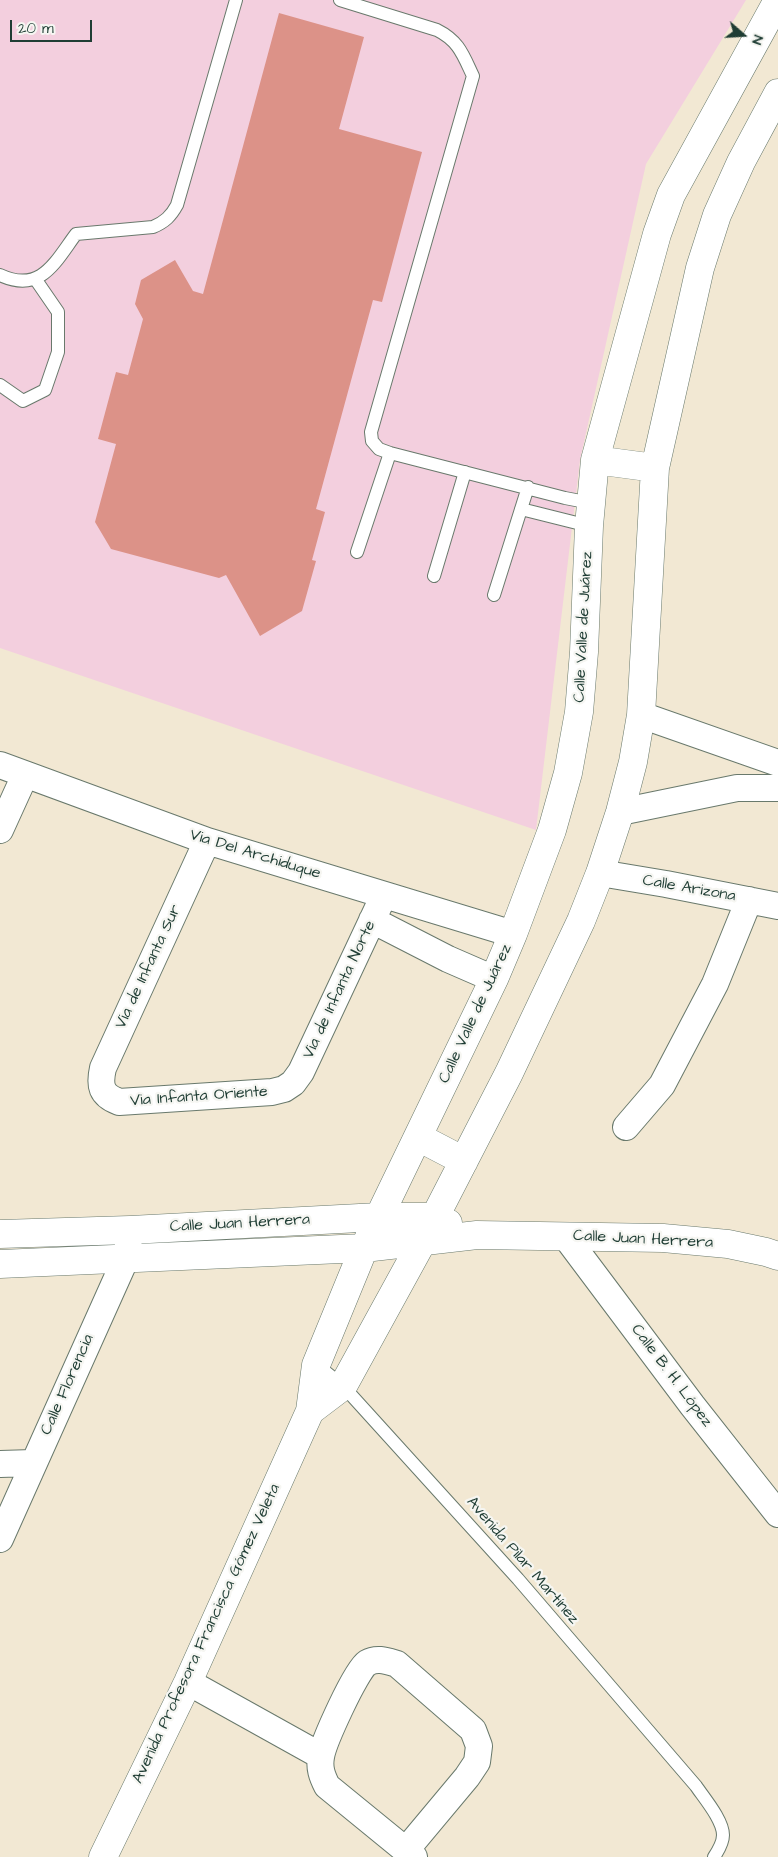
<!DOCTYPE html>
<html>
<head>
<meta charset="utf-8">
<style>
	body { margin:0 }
	#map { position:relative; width:778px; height:1857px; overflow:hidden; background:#f2e8d3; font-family:"Architects Daughter",sans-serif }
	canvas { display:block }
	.north { position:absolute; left:718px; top:10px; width:50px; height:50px; -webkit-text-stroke:4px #f6f6f2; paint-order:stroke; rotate:109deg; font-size:14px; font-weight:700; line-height:20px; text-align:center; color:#1f3d34 }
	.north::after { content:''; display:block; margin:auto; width:18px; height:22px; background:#1f3d34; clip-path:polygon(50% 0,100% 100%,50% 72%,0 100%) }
	.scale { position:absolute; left:10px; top:20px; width:82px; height:22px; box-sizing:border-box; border:2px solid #1f3d34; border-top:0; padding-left:6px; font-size:15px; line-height:18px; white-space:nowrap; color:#1f3d34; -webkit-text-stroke:4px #f6f6f2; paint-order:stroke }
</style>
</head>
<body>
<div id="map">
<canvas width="778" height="1857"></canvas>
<div class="north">N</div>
<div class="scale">20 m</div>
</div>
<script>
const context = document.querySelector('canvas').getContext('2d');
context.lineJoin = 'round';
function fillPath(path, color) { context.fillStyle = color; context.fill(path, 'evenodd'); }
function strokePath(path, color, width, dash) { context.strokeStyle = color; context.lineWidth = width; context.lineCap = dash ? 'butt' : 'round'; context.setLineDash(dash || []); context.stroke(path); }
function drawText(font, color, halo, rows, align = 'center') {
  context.font = font + ' "Architects Daughter",sans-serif'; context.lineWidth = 4.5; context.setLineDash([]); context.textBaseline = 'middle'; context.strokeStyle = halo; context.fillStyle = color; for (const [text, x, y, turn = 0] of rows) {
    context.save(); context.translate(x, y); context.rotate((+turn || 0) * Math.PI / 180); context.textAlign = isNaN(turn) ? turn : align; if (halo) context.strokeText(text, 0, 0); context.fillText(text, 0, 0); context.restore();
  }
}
const built = new Path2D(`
	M0,0H746L646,164L580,460L536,830L0,648Z`);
const building = new Path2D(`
	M279,13L364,37L339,129L422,152L382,302L373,300L316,509L325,512L312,560L316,561L302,611L260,636L226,575L219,578L111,549L95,522L116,444L98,439L116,372L128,375L143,319L135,304L141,280L175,260L193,291L203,294Z`);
const service = new Path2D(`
	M340,0L437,30C459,41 463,55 473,76L371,432L372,441L379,449L390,453L565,498L591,503
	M0,275C41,294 55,262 76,234L153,227C165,222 171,216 177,205L236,0
	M0,385L23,401L45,390L58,352V312L36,280
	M521,509L589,526
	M357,552L390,453
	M434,576L465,472
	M494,595L528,487
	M317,1365L343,1386L518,1579L696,1786C704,1798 723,1820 723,1835C723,1842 718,1851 714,1857`);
const minor = new Path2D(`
	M641,715L778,763
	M0,765L207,841L513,934
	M620,812L737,788H778
	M0,830L25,775
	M207,841L103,1068C99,1086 101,1095 119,1102L272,1092L284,1089L293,1083L301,1072L384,895
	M600,873L666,884L778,906
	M372,920L448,959L494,979
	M626,1127L662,1085L715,984L749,900
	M566,1237L692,1405L778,1514
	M0,1464L33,1463
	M0,1539L126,1258L129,1239
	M188,1682L321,1756
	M406,1850L467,1777L477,1762L479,1746L473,1730L397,1664C387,1661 377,1657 367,1663C356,1670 323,1743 321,1757C319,1768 322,1776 327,1786L414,1857`);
const tertiary = new Path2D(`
	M595,460L655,468
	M418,1137L464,1161
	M0,1234L130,1230L379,1217H434L448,1223
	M0,1264L364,1248L477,1235L663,1238L728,1244L766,1252L778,1256
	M310,1411L343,1386L422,1242L509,1073L581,921L600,873L620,812L633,762L641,715L655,468L700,268L717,215L741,162L778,93
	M103,1857L188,1682L310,1411L316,1365L364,1248L494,979L513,934L552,830L568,773L579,712L584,652L589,526L595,460L657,234L671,195L778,0`);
const streetNames = [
	["Calle Valle de Juárez",584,627,-87],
	["Via Del Archiduque",255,855,17],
	["Calle Arizona",689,889,10],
	["Via de Infanta Sur",149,967,-65],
	["Via de Infanta Norte",340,990,-65],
	["Calle Valle de Juárez",476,1014,-65],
	["Via Infanta Oriente",199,1097,-4],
	["Calle Juan Herrera",240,1224,-3],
	["Calle Juan Herrera",643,1240,3],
	["Calle B. H. López",671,1376,53],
	["Calle Florencia",68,1385,-66],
	["Avenida Pilar Martínez",522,1561,49],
	["Avenida Profesora Francisca Gómez Veleta",207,1634,-65]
];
fillPath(built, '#f3cfde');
fillPath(building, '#dc9288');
strokePath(service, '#69796c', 14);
strokePath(minor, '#69796c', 28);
strokePath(tertiary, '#69796c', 29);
strokePath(service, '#fff', 12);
strokePath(minor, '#fff', 26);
strokePath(tertiary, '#fff', 28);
drawText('16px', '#1f3d34', '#f6f6f2', streetNames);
</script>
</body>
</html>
